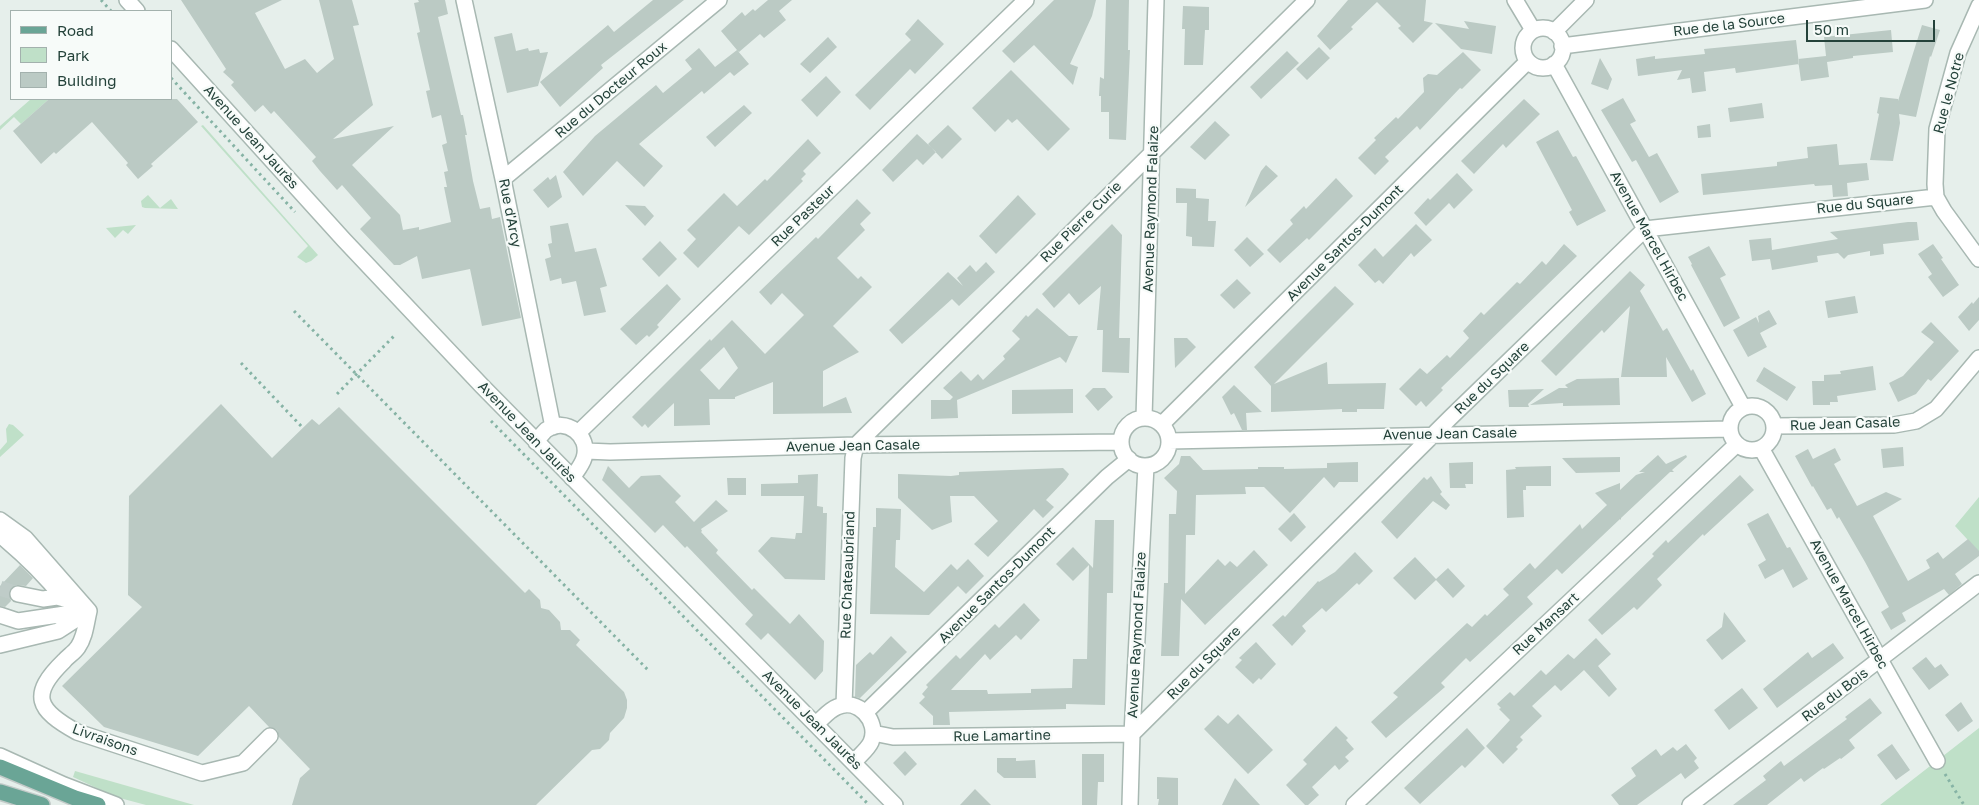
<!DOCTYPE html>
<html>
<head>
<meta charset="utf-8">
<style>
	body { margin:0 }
	#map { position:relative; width:1979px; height:805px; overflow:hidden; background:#e6efeb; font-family:"Golos Text",sans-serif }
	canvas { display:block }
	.legend { position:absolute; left:10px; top:10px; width:162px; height:90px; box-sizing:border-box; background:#f7fbf9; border:1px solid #a3b1ad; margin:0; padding:6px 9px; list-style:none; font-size:15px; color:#24423a }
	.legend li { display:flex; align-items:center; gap:10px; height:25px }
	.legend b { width:25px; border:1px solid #a3b1ad }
	.scale { position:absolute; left:1806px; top:20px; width:129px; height:22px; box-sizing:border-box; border:2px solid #24423a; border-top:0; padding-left:6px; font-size:15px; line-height:18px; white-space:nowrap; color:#24423a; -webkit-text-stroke:4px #f7fbf9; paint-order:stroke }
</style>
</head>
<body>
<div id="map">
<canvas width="1979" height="805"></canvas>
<ul class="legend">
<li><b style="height:6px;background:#6aa596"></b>Road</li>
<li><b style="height:14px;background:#bfe0c8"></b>Park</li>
<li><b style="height:14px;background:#bbcac4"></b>Building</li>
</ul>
<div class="scale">50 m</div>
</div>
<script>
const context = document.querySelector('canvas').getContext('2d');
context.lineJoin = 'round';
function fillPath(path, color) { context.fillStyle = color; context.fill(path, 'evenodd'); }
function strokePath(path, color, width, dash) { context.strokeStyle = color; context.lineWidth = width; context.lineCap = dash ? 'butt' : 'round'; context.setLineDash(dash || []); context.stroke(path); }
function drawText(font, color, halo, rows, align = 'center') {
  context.font = font + ' "Golos Text",sans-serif'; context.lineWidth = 4.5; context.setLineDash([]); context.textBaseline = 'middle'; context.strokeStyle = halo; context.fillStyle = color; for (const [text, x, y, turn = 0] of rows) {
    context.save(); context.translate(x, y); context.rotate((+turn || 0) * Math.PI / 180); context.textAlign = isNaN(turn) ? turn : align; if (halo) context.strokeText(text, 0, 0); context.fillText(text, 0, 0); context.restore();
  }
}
const green = new Path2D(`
	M31,99H49L21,124L14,117L0,130V126Z
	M203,125L318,255L311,261L306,263L297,257L308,246L201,126Z
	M148,195L160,208L171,199L178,209L145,208L142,207L141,201Z
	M136,225L128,234L123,230L115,238L106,228Z
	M9,424L13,425L24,435L0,457V450L7,442L6,429Z
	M1979,497V552L1955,526Z
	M1979,728V805H1880Z
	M75,771L194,805H146L116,797L73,777Z`);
const building = new Path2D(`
	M181,0H282L255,13L285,69L305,59L317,73L334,59L319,0H352L359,25L353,26L373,105L333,139L394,126L352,165L400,215L403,230L419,227V230L451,222L444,187H447L444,172L448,171L442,145L447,143L441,115L432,118L426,91L430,90L417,33L420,32L414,3L419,2L418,0H445L448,14L438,17L461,115H463L467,135H465L473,181L480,209L490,207L492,219L500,217L521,318L482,326L470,269L422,279L417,256L400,265H394L360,229L371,218L342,185L337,190L320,171L312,161L316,157L274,111L271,114L263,105L255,112L231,85L234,82L223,72L226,69Z
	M653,0H684L601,65L603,68L560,107L540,82L608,25L614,32Z
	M768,0H792L779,11L786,20L764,38L760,34L739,52L737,50L749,64L734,76L730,72L704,94L702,91L639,144L663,166L644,187L617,161L583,196L563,172L595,136L656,85L663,93L692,69L685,60L699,48L715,67L737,50L721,31L742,12L745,16L753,9L755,11Z
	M1054,0H1096L1092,16L1070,64L1078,67L1073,85L1034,45L1014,63L1002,51Z
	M1106,0H1129L1128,50H1130L1126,140L1109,139V112H1101V96H1099L1100,77L1104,79Z
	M1348,0H1426L1424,21L1433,23L1413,43L1398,28L1401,26L1377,2L1351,27L1353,29L1330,50L1317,36Z
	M1183,6L1209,7V30H1205L1203,65H1184L1185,29H1182Z
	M918,19L944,44L915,74L910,69L870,110L855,95L911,40L905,34Z
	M1464,21L1496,26L1492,54L1461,49L1435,23L1469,29Z
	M1922,25L1940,30L1931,57L1930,56L1916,117L1899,114L1900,123L1893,161L1870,160L1879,114L1877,113L1880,97L1898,99V101Z
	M1891,30L1893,52L1853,56V58L1827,62L1829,77L1801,81L1798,59L1826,56L1824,37Z
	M512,33L516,51L528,48L529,51L539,49L540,53L548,52L538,86L507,93L494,37Z
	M828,37L837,47L810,73L800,64Z
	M1796,40L1799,64L1736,73L1735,68L1704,72L1706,91L1692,93L1690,78L1677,80L1682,70L1638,76L1636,59L1655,56V59L1705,54L1704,49Z
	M1319,47L1330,58L1307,80L1296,69Z
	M1287,51L1299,63L1261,99L1250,87Z
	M1463,52L1481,70L1462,89L1460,88L1420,130L1417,126L1385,157L1389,161L1375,175L1358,158L1376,140L1374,138L1396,117L1398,119L1424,92L1423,78L1428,74L1437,75Z
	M1600,58L1612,79L1608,90L1591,84Z
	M1011,70L1070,129L1048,151L1017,119L1012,123L1008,119L995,132L972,108Z
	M826,76L841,92L817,117L801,100Z
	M1623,98L1636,121L1630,124L1649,157L1657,153L1679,192L1660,203L1636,160L1632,162L1601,110Z
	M49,99H177L198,122L151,164L153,166L138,179L126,165L128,163L92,122L56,154L54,152L41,164L13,131Z
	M1524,99L1540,114L1506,148L1503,144L1474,174L1461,161Z
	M1762,103L1764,118L1730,122L1728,108Z
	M744,105L752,113L715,147L706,137Z
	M1215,121L1230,135L1205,160L1190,147Z
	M1710,124L1711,137L1698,138L1697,126Z
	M948,125L962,139L942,159L928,144Z
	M1558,130L1573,157L1576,156L1606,211L1577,226L1569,212L1572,210L1536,142Z
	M917,134L936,152L923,165L917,159L893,182L882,170Z
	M808,139L821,153L803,171L806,174L801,179L803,181L749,235L739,226L698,268L683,253L696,239L687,230L724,193L737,206L765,179L767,181Z
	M1837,144L1839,165L1867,163L1869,180L1847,183L1848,196L1833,197L1832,185L1815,186L1814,184L1703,195L1701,174L1777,166V162L1808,158L1807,147Z
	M1266,165L1278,176L1245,207L1261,171Z
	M1457,173L1473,190L1454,209L1449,203L1426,226L1414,213L1428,198L1430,200Z
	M556,175L562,197L548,208L533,190L548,177L550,180Z
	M1336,178L1353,196L1309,240L1307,238L1280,263L1267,250L1293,224L1290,220L1304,206L1306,209Z
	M1176,188L1196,189V198L1209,199L1208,221H1216L1214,247L1192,246V237L1186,236L1187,203H1176Z
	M1018,195L1036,214L996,254L979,236Z
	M857,199L871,213L860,224L865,230L837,258L858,279L861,276L872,287L833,326L859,352L823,371V407L846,397L852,413L773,414V382L735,397V399H709L710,425L674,426V403L648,428L645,424L642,427L632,417L710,339L711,341L732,320L765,354L804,315L782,293L771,305L759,292L816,237L818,239ZM724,347L738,368L719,390L700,370Z
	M625,205L645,206L654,216L645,226Z
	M1908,222H1917L1919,240L1883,244L1884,254L1870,256V251L1848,255L1844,259L1838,253L1817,256L1818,262L1772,270L1770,259L1752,261L1749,240L1771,238L1772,250L1838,239L1830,232Z
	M568,223L575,252L596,248L607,286L600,288L606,312L584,316L576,281L562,284L561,278L550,281L545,259L551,257L548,244L552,243L550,226Z
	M1112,224L1122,235L1119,338H1130L1129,373L1102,372L1103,330H1097L1101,286L1079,305L1069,293L1054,308L1042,294Z
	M1416,224L1432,240L1414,257L1411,253L1383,284L1379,280L1375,283L1358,265L1375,248L1383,257Z
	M1247,237L1264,254L1250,267L1234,250Z
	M660,241L677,259L659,277L642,259Z
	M1564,244L1577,256L1441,388L1443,390L1426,407L1421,401L1416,406L1399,389L1420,368L1427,374L1447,355L1450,358L1469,338L1463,331L1481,312L1484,315L1517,282L1520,284L1542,261L1546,265Z
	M1933,244L1943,258L1941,259L1959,285L1943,297L1928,277L1932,274L1918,254Z
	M1709,246L1726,275L1720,278L1740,318L1724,327L1691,265L1692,264L1688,257Z
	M986,262L995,272L959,306L952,299L902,344L889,330L948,272L963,286L957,278L970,265L976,272Z
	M1630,271L1645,285L1640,291L1663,331L1667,328L1691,371L1693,369L1706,394L1692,402L1666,357L1667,377H1621L1630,306L1604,333L1602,330L1556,376L1541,361Z
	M1237,279L1251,293L1234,309L1220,295Z
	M667,284L681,299L657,325L659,327L649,337L647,335L636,345L620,329Z
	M1335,286L1354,304L1274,384L1327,362L1328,384L1386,383L1384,409H1357V412H1342V409L1271,412V386L1254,367Z
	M1855,296L1858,313L1828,318L1825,301Z
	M1979,297V320L1969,331L1958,317L1972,302L1973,304Z
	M1037,308L1069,336H1078L1066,363L1060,357L957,400L958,418L931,419V400H950L953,397L943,388L961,371L971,381L978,374L983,380L1005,359L1003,356L1020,339L1012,331L1026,315L1028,317Z
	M1769,310L1777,324L1760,333L1767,347L1748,357L1733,330L1756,317L1759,323L1758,316Z
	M1931,322L1959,351L1931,381L1928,379L1916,394L1898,402L1889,383L1903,376L1934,342L1921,332Z
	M1174,338H1187L1196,347L1175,368Z
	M1873,366L1876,390L1837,396L1838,402H1830V405H1813L1812,381H1824V375L1841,374L1840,371Z
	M1764,367L1796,387L1787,401L1756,381Z
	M1619,378L1620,405L1563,406V403L1530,405L1559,388H1568L1565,385L1577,379Z
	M1234,385L1262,412L1246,413L1247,430H1242L1234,413L1231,415L1222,397Z
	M1093,388H1105L1113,397L1098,411L1085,396Z
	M1073,389V413L1012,414V390Z
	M1544,389L1528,404L1529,407H1509L1508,390Z
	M221,404L272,458L312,419L319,425L339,407L525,593L529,589L540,600L541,608L549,610L560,622L561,630H570L580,640L576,645L624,692L627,700V708L624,718L610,733L609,740L600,749L592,750L536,805H292L300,778L310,769L279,737L277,730L269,727L249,706L198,756L104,727L62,686L142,607L128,595L129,496Z
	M1903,447L1904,466L1883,468L1881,449Z
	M1835,448L1841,460L1834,464L1857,506L1886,492L1902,499L1873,516L1908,581L1930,568L1926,560L1938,552L1943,559L1968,539L1979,551V556L1955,574L1962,584L1949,595L1944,589L1902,613L1906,621L1891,630L1881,612L1889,607L1865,562L1839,517L1837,519L1831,508L1827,510L1813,486L1812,487L1795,456L1808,449L1813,459Z
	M1658,455L1666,464L1686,455L1687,457L1672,470L1674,472H1670L1637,503L1621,518V520L1620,519L1562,574L1557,569L1527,597L1533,604L1470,662L1466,658L1441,683L1445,687L1386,738L1371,722L1398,697L1393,693L1467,623L1472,627L1485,614L1487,616L1509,595L1503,589L1530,563L1535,569L1580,524L1582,529L1607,505L1595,493L1620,483V490L1636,475L1645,472H1639Z
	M1181,456H1190L1203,470L1258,469V467H1284V469L1327,468V463L1358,462V482H1339L1334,488L1324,477L1290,513L1264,487H1245L1246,494L1196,495L1195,535H1186L1185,594L1218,559L1225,566L1230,561L1237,567L1254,550L1268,565L1205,625L1181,599L1179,656H1161L1164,583H1168L1169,514H1176L1177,491L1164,478L1179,464Z
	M1620,457V472L1576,473L1562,458Z
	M1473,462V484H1465L1466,488H1450L1449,463Z
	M608,466L629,488L641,476L660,475L681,496L675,502L694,522L716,500L728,511L701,529L702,531L701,532L718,550L716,553L752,590L754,588L790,624L799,614L824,641L823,671L815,680L768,633L761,640L745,624L753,615L687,546L685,548L663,525L655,533L602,480Z
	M1551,466V486H1526V490H1523L1524,517L1507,518L1506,470L1516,469L1515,467Z
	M1063,468L1069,474L1066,479L1046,500L1054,507L1043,518L1034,509L988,557L974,544L998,521L974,496H950L952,522L932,530L898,498V474L951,476L959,475V472Z
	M818,474L817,506L823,507V513H827L825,580L785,579L758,551L771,537L795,539L796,533H802L804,496H761V484L798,483V475Z
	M1740,475L1754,490L1704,536L1703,534L1657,579L1662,585L1637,610L1634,607L1602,635L1588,620L1654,556L1652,554L1666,540L1668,543Z
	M1431,476L1442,492L1440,494L1450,505L1446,510L1433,501L1397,539L1381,522L1424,477L1427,480Z
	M727,478H746V495H728Z
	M876,508L901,509L900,540H896L895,567L924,592L951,564L957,570L968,559L984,576L966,594L958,586L929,615L870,614L873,527H876Z
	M1294,513L1306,527L1291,542L1278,529Z
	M1768,513L1787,548L1790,547L1808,579L1793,588L1783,569L1765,579L1758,565L1766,560L1747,524Z
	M1095,520H1114L1113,593H1107L1105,705L1066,704V709L949,712L950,725H933V716L919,703L925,697L922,694L928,687L926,685L956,655L960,659L995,624L999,628L1024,603L1040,620L1021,640L1016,635L990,660L985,654L951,690H987L988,694L1031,693V689L1072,688L1073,659H1087L1089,565L1073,581L1056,564L1073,547L1093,568Z
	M1355,552L1373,571L1359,585L1357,583L1326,612L1322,608L1302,626L1306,631L1292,646L1272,625L1283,615L1285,617L1318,581L1319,582L1335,572Z
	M1415,557L1436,579L1448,568L1465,586L1453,598L1436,580L1415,600L1393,578Z
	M20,565L33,578L26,586L15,585L11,587L9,593L11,601L5,607L0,606V586Z
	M1724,612L1746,641L1722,660L1706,640L1722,627Z
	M891,636L907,652L860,698L855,697L856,665L870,652L873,655Z
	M1596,638L1611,654L1598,666L1617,689L1609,697L1584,670L1561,691L1555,685L1532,706L1542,716L1520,737L1523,740L1516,747L1518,749L1503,764L1486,746L1510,720L1499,709L1501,708L1497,704L1510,692L1514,696L1541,670L1546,675L1568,654L1574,659Z
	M1256,642L1276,664L1261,680L1259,678L1253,684L1235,667L1242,660L1239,658Z
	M1833,643L1844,658L1777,708L1763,689L1808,652L1812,658Z
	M1926,657L1935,668L1941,664L1949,675L1929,690L1912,668Z
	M1742,688L1758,708L1729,730L1714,710Z
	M1870,698L1882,713L1849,740L1855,748L1841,759L1840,758L1824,769L1823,768L1804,782L1801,778L1767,805H1733L1766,780L1763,776L1781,761L1784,766L1847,719L1845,717Z
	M1961,702L1973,721L1958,732L1945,715Z
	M1238,714L1273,750L1248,774L1204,729L1218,715L1228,724Z
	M1336,726L1348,738L1346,740L1354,749L1345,757L1349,761L1339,770L1335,765L1312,787L1319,795L1308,805H1305L1286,785L1307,764L1303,760Z
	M1467,728L1485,748L1465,768L1462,765L1420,804L1404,788Z
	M1686,744L1697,758L1694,761L1699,768L1685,779L1681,773L1637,805H1619L1611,795L1636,776L1631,768L1656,749L1661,756L1673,747L1677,751Z
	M1892,744L1910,770L1896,780L1877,755Z
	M905,751L917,764L905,776L893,763Z
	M1082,754H1104V782H1098L1097,805H1082Z
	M997,758H1016V761L1035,760L1036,778H1004L997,772Z
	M1157,777L1178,778V805H1158L1159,799H1157Z
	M1235,778L1260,805H1222Z
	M975,789L991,805H960Z`);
const minorTunnel = new Path2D(`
	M0,588L18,594`);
const path = new Path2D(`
	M101,0L111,11
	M171,78L295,212
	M294,311L650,672
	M241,363L303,428
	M337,394L395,335
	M491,421L869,805
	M1945,774L1964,805`);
const minor = new Path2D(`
	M127,0L137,11
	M464,0L503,179L553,427
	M1515,0L1533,30
	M1979,6L1958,53L1937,129L1935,184L1936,197L1944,211L1979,259
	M1523 48a20 20 0 1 1 40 0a20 20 0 1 1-40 0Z
	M1554,32L1586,0
	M1562,46L1925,0
	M171,49L344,240L482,386L895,805
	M1554,64L1743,407
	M503,179L719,0
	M1730 428a22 22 0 1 1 44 0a22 22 0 1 1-44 0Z
	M1144,418L1156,0
	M1121 442a24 24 0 1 1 48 0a24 24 0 1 1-48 0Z
	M1162,424L1528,61
	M1774,426L1894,425L1916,421L1936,409L1979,358
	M579,432L1026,0
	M1169,441L1730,429
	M536,442C539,438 543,433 546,430C566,416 591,436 584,458C582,465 576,472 572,478
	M1761,448L1937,761
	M586,451L610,452L856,445L1121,442
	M0,520L25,538L89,611
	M0,535C23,554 44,574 62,597
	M18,594L43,599L57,597L68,600
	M89,611C86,624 85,637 78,647C74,653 68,656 64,661C29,695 37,710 77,732L202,773L243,763L270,736
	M0,615L18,621L85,611
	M0,645L58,631L89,611
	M844,705L853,458L856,445L1307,0
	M866,712L1107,477L1129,459
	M816,724C822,719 829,710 837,707C857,697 880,721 871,742C868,749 859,756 854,762
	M873,733L893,737L1132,734L1450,418L1645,229L1936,197
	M0,756L64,785L116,805
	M1130,805L1132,734L1146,466
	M1354,805L1737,444
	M1690,805L1979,583`);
const major = new Path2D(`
	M0,767L75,798L98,805
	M0,792L42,805`);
const streetNames = [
	["Rue de la Source",1729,25,-7],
	["Rue du Docteur Roux",611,90,-40],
	["Rue le Notre",1949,93,-75],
	["Avenue Jean Jaurès",251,137,48],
	["Rue du Square",1865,204,-6],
	["Avenue Raymond Falaize",1151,209,-88],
	["Rue d'Arcy",510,213,79],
	["Rue Pasteur",803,216,-44],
	["Rue Pierre Curie",1081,222,-45],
	["Avenue Marcel Hirbec",1649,236,61],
	["Avenue Santos-Dumont",1345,243,-45],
	["Rue du Square",1492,378,-44],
	["Rue Jean Casale",1845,424,-2],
	["Avenue Jean Jaurès",527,432,46],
	["Avenue Jean Casale",1450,434,-1],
	["Avenue Jean Casale",853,446,-1],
	["Rue Chateaubriand",848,575,-88],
	["Avenue Santos-Dumont",997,585,-45],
	["Avenue Marcel Hirbec",1849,604,61],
	["Rue Mansart",1546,624,-43],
	["Avenue Raymond Falaize",1137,635,-87],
	["Rue du Square",1204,663,-45],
	["Rue du Bois",1835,695,-37],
	["Avenue Jean Jaurès",812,720,45],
	["Rue Lamartine",1002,736,-1],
	["Livraisons",105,740,20]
];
fillPath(green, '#bfe0c8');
fillPath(building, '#bbcac4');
strokePath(minorTunnel, '#bfccc8', 15, [15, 8]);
strokePath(minor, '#a8b8b2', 18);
strokePath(major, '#c2cac8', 18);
strokePath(path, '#86b3a5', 3, [2.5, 4]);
strokePath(minor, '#fff', 15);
strokePath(major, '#6aa596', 15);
drawText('14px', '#24423a', '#f7fbf9', streetNames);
</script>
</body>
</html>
